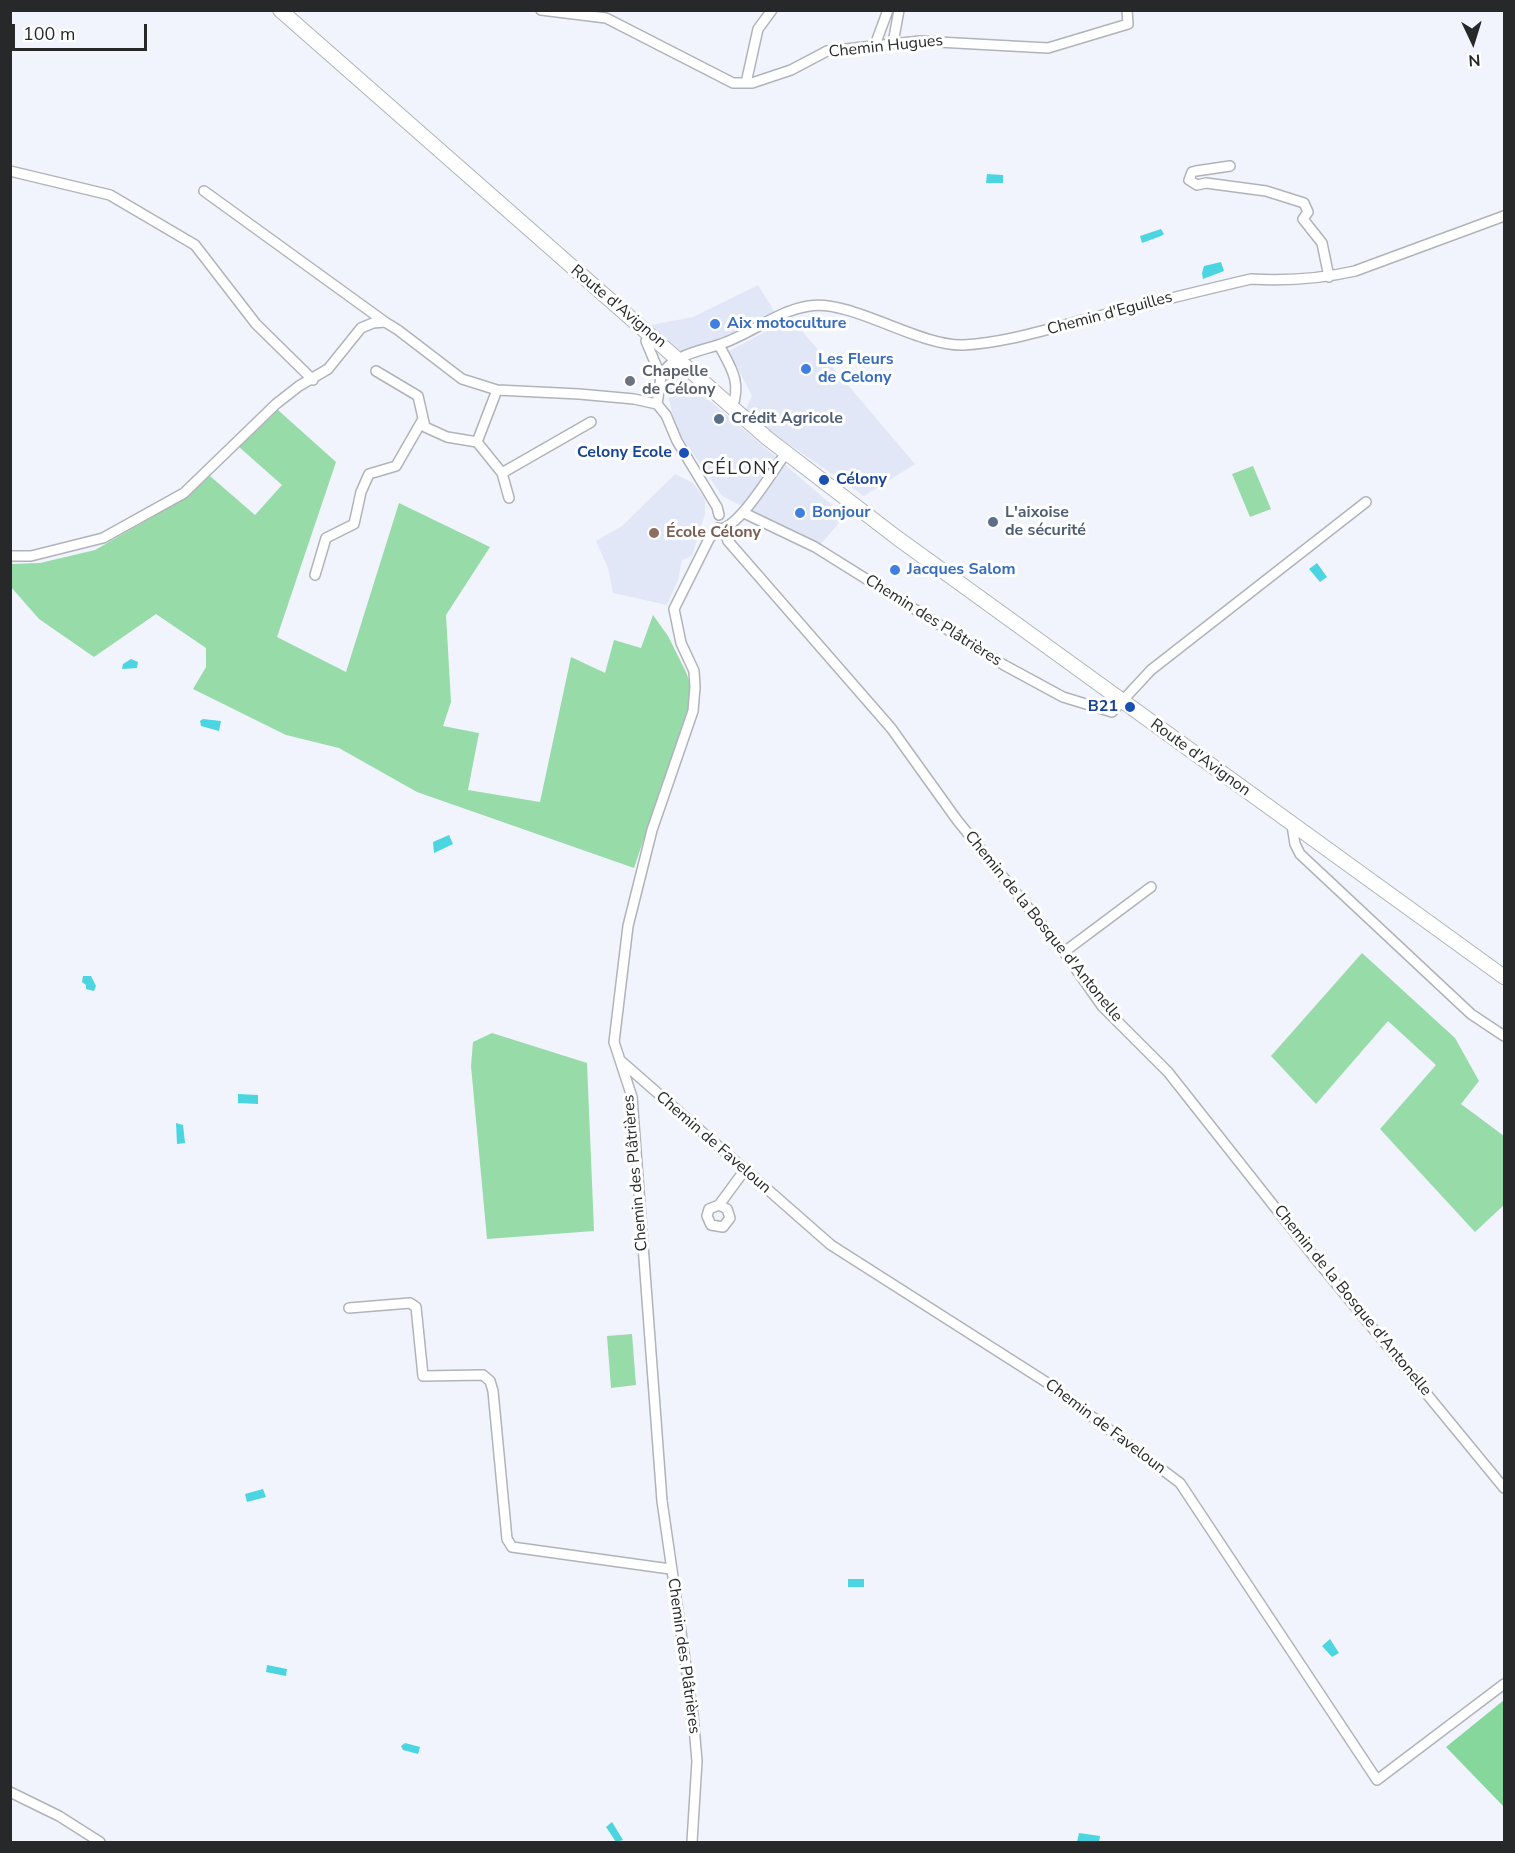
<!DOCTYPE html>
<html>
<head>
<meta charset="utf-8">
<style>
	body { margin:0 }
	#map { position:relative; width:1515px; height:1853px; overflow:hidden; background:#f1f4fc; font-family:"Nunito Sans",sans-serif }
	canvas { display:block }
	.frame { position:absolute; inset:0; border:12px solid #27282a; pointer-events:none }
	.north { position:absolute; left:1443px; top:12px; width:60px; height:60px; -webkit-text-stroke:4px #fff; paint-order:stroke; rotate:176deg; font-size:16px; font-weight:700; line-height:24px; text-align:center; color:#27282a }
	.north::after { content:''; display:block; margin:auto; width:21px; height:27px; background:#27282a; clip-path:polygon(50% 0,100% 100%,50% 72%,0 100%) }
	.scale { position:absolute; left:12px; top:24px; width:135px; height:27px; box-sizing:border-box; border:3px solid #27282a; border-top:0; padding-left:8px; font-size:18px; line-height:21px; white-space:nowrap; color:#27282a; -webkit-text-stroke:4px #fff; paint-order:stroke }
</style>
</head>
<body>
<div id="map">
<canvas width="1515" height="1853"></canvas>
<div class="frame"></div>
<div class="north">N</div>
<div class="scale">100 m</div>
</div>
<script>
const context = document.querySelector('canvas').getContext('2d');
context.lineJoin = 'round';
function fillPath(path, color) { context.fillStyle = color; context.fill(path, 'evenodd'); }
function strokePath(path, color, width, dash) { context.strokeStyle = color; context.lineWidth = width; context.lineCap = dash ? 'butt' : 'round'; context.setLineDash(dash || []); context.stroke(path); }
function drawText(font, color, halo, rows, align = 'center') {
  context.font = font + ' "Nunito Sans",sans-serif'; context.lineWidth = 6; context.setLineDash([]); context.textBaseline = 'middle'; context.strokeStyle = halo; context.fillStyle = color; for (const [text, x, y, turn = 0] of rows) {
    context.save(); context.translate(x, y); context.rotate((+turn || 0) * Math.PI / 180); context.textAlign = isNaN(turn) ? turn : align; if (halo) context.strokeText(text, 0, 0); context.fillText(text, 0, 0); context.restore();
  }
}
const built = new Path2D(`
	M758,285L776,314L724,339L683,353L651,325L693,317Z
	M791,318L915,464L864,496L744,413L752,396L729,351Z
	M675,371L845,516L820,545L722,496L675,427L665,379Z
	M675,474L693,483L705,500V514L692,556L682,560L678,580L667,605L613,593L608,568L596,541L622,526Z`);
const green = new Path2D(`
	M278,410L336,462L277,637L346,672L399,503L490,547L446,615L451,702L443,726L479,733L468,790L540,802L571,657L605,673L614,640L641,648L653,615L668,636L686,672L691,686L688,708L634,868L417,792L339,748L286,735L193,689L206,667V648L156,614L94,657L39,619L11,587L10,564L40,563L95,550L187,497L210,476L255,515L282,485L239,447Z
	M1253,466L1271,509L1250,517L1232,474Z
	M1362,953L1455,1038L1479,1081L1461,1104L1504,1136V1205L1475,1232L1380,1129L1436,1065L1388,1021L1316,1104L1271,1056Z
	M492,1033L587,1063L594,1231L487,1239L471,1066L473,1042Z
	M632,1334L636,1385L611,1388L607,1336Z`);
const forest = new Path2D(`
	M1504,1700V1807L1446,1747Z`);
const water = new Path2D(`
	M987,174L1003,175V183H986Z
	M1161,229L1164,234L1161,236L1142,243L1140,236Z
	M1221,262L1224,271L1203,279L1202,273L1204,266Z
	M1317,563L1327,577L1320,582L1309,569Z
	M131,659L138,662L137,668L122,669L123,664Z
	M203,719L221,721L219,731L201,726L200,721Z
	M449,835L453,844L434,853L433,842Z
	M83,976H91L96,986L94,991L86,989V985L82,982Z
	M238,1094L258,1095V1104L238,1103Z
	M176,1123L183,1125L185,1143L177,1144Z
	M263,1489L266,1497L247,1502L245,1494Z
	M848,1579H864V1587H848Z
	M1330,1639L1339,1653L1332,1657L1322,1646Z
	M267,1665L287,1669L286,1676L266,1672Z
	M405,1743L420,1747L418,1754L403,1750L401,1746Z
	M612,1822L623,1840L616,1842L606,1827Z
	M1079,1833L1100,1836L1099,1842H1077Z`);
const street = new Path2D(`
	M541,10L606,18L733,83H752L791,70L827,51L920,41L1048,48L1128,24L1127,10
	M893,43L899,10
	M875,45L888,10
	M746,83L758,29L772,10
	M1230,166L1196,171L1192,172L1189,180L1197,185L1206,183L1266,191L1304,203L1308,212L1303,219L1322,243L1329,277
	M10,171L110,195L195,245L256,324L313,380
	M204,191L385,322
	M646,341L661,377L657,404
	M719,345C731,368 742,382 732,408
	M376,371L418,396L425,427L447,437L477,442
	M661,377C669,356 699,351 718,345C750,335 776,311 809,306C851,299 917,346 963,345C1004,343 1044,330 1083,320C1139,306 1195,292 1251,279C1287,281 1320,279 1355,271L1504,216
	M497,390L477,442L502,473L509,498
	M657,404L666,415L677,441L717,507L719,515
	M502,473L591,422
	M744,513L815,547L1004,665L1063,697L1112,712L1151,670L1366,502
	M720,529C740,527 773,470 786,453
	M724,529L728,541L891,728L957,820L1064,952L1102,1006L1168,1072L1315,1258L1504,1488
	M10,556H31L103,538L184,493L276,404L299,386L328,369L361,328L373,323L385,322L398,330L462,379L497,390L579,394L634,399L657,404
	M315,575L326,538L354,524L361,492L369,474L396,466L423,419
	M1292,825L1295,844L1300,854L1471,1014L1504,1036
	M1064,952L1151,887
	M621,1061L831,1245L1046,1382L1180,1483L1377,1780L1504,1684
	M719,1205L727,1209L730,1218L723,1227L711,1225L707,1216L709,1209Z
	M719,1205L744,1171
	M349,1308L410,1303L416,1307L423,1376L483,1375L490,1381L493,1391L507,1539L512,1547L670,1569
	M10,1792L59,1816L100,1842
	M692,1842L697,1761L693,1715L662,1501L632,1097L614,1042L628,926L652,830L693,711L695,687L694,671L681,643L674,609L709,539L718,528`);
const primary = new Path2D(`
	M280,10L767,438L896,537L1504,977`);
const markers = [
	[715,324,6,"#3f7fe0"],
	[806,369,6,"#3f7fe0"],
	[630,381,6,"#6b7280"],
	[719,419,6,"#5c6f8a"],
	[684,453,6,"#1a4fb4"],
	[824,480,6,"#1a4fb4"],
	[800,513,6,"#3f7fe0"],
	[993,522,6,"#5c6f8a"],
	[654,533,6,"#8d6e63"],
	[895,570,6,"#3f7fe0"],
	[1130,707,6,"#1a4fb4"]
];
const streetNames = [
	["Chemin Hugues",886,47,-6],
	["Route d'Avignon",618,307,40],
	["Chemin d'Eguilles",1110,314,-15],
	["Chemin des Plâtrières",933,621,32],
	["Route d'Avignon",1200,758,36],
	["Chemin de la Bosque d'Antonelle",1043,927,51],
	["Chemin de Faveloun",713,1143,41],
	["Chemin des Plâtrières",636,1173,-95],
	["Chemin de la Bosque d'Antonelle",1352,1301,51],
	["Chemin de Faveloun",1105,1427,37],
	["Chemin des Plâtrières",683,1656,82]
];
const shopNames = [
	["Aix motoculture",727,324],
	["Les Fleurs",818,360],
	["de Celony",818,378],
	["Bonjour",812,513],
	["Jacques Salom",907,570]
];
const worshipNames = [
	["Chapelle",642,372],
	["de Célony",642,390]
];
const serviceNames = [
	["Crédit Agricole",731,419],
	["L'aixoise",1005,513],
	["de sécurité",1005,531]
];
const transitNames = [
	["Celony Ecole",672,453],
	["Célony",836,480,"left"],
	["B21",1118,707]
];
const educationNames = [
	["École Célony",666,533]
];
const neighbourhoodNames = [
	["CÉLONY",741,470]
];
fillPath(built, '#e1e7f6');
fillPath(green, '#96dba8');
fillPath(forest, '#85d79b');
fillPath(water, '#4bd5e1');
strokePath(street, '#b0b3ba', 12);
strokePath(primary, '#b0b3ba', 16);
strokePath(street, '#fff', 9);
strokePath(primary, '#fff', 14);
for (const [x, y, r, color] of markers) { const dot = new Path2D(); dot.arc(x, y, r, 0, 2 * Math.PI); context.fillStyle = color; context.fill(dot); strokePath(dot, '#fff', 2); }
drawText('16px', '#27282a', '#fff', streetNames);
drawText('bold 16px', '#366cbe', '#fff', shopNames, 'left');
drawText('bold 16px', '#5b616d', '#fff', worshipNames, 'left');
drawText('bold 16px', '#4e5e75', '#fff', serviceNames, 'left');
drawText('bold 16px', '#164399', '#fff', transitNames, 'right');
drawText('bold 16px', '#785e54', '#fff', educationNames, 'left');
context.letterSpacing = '1.5px';
drawText('18px', '#27282a', '#fff', neighbourhoodNames);
context.letterSpacing = '0px';
</script>
</body>
</html>
